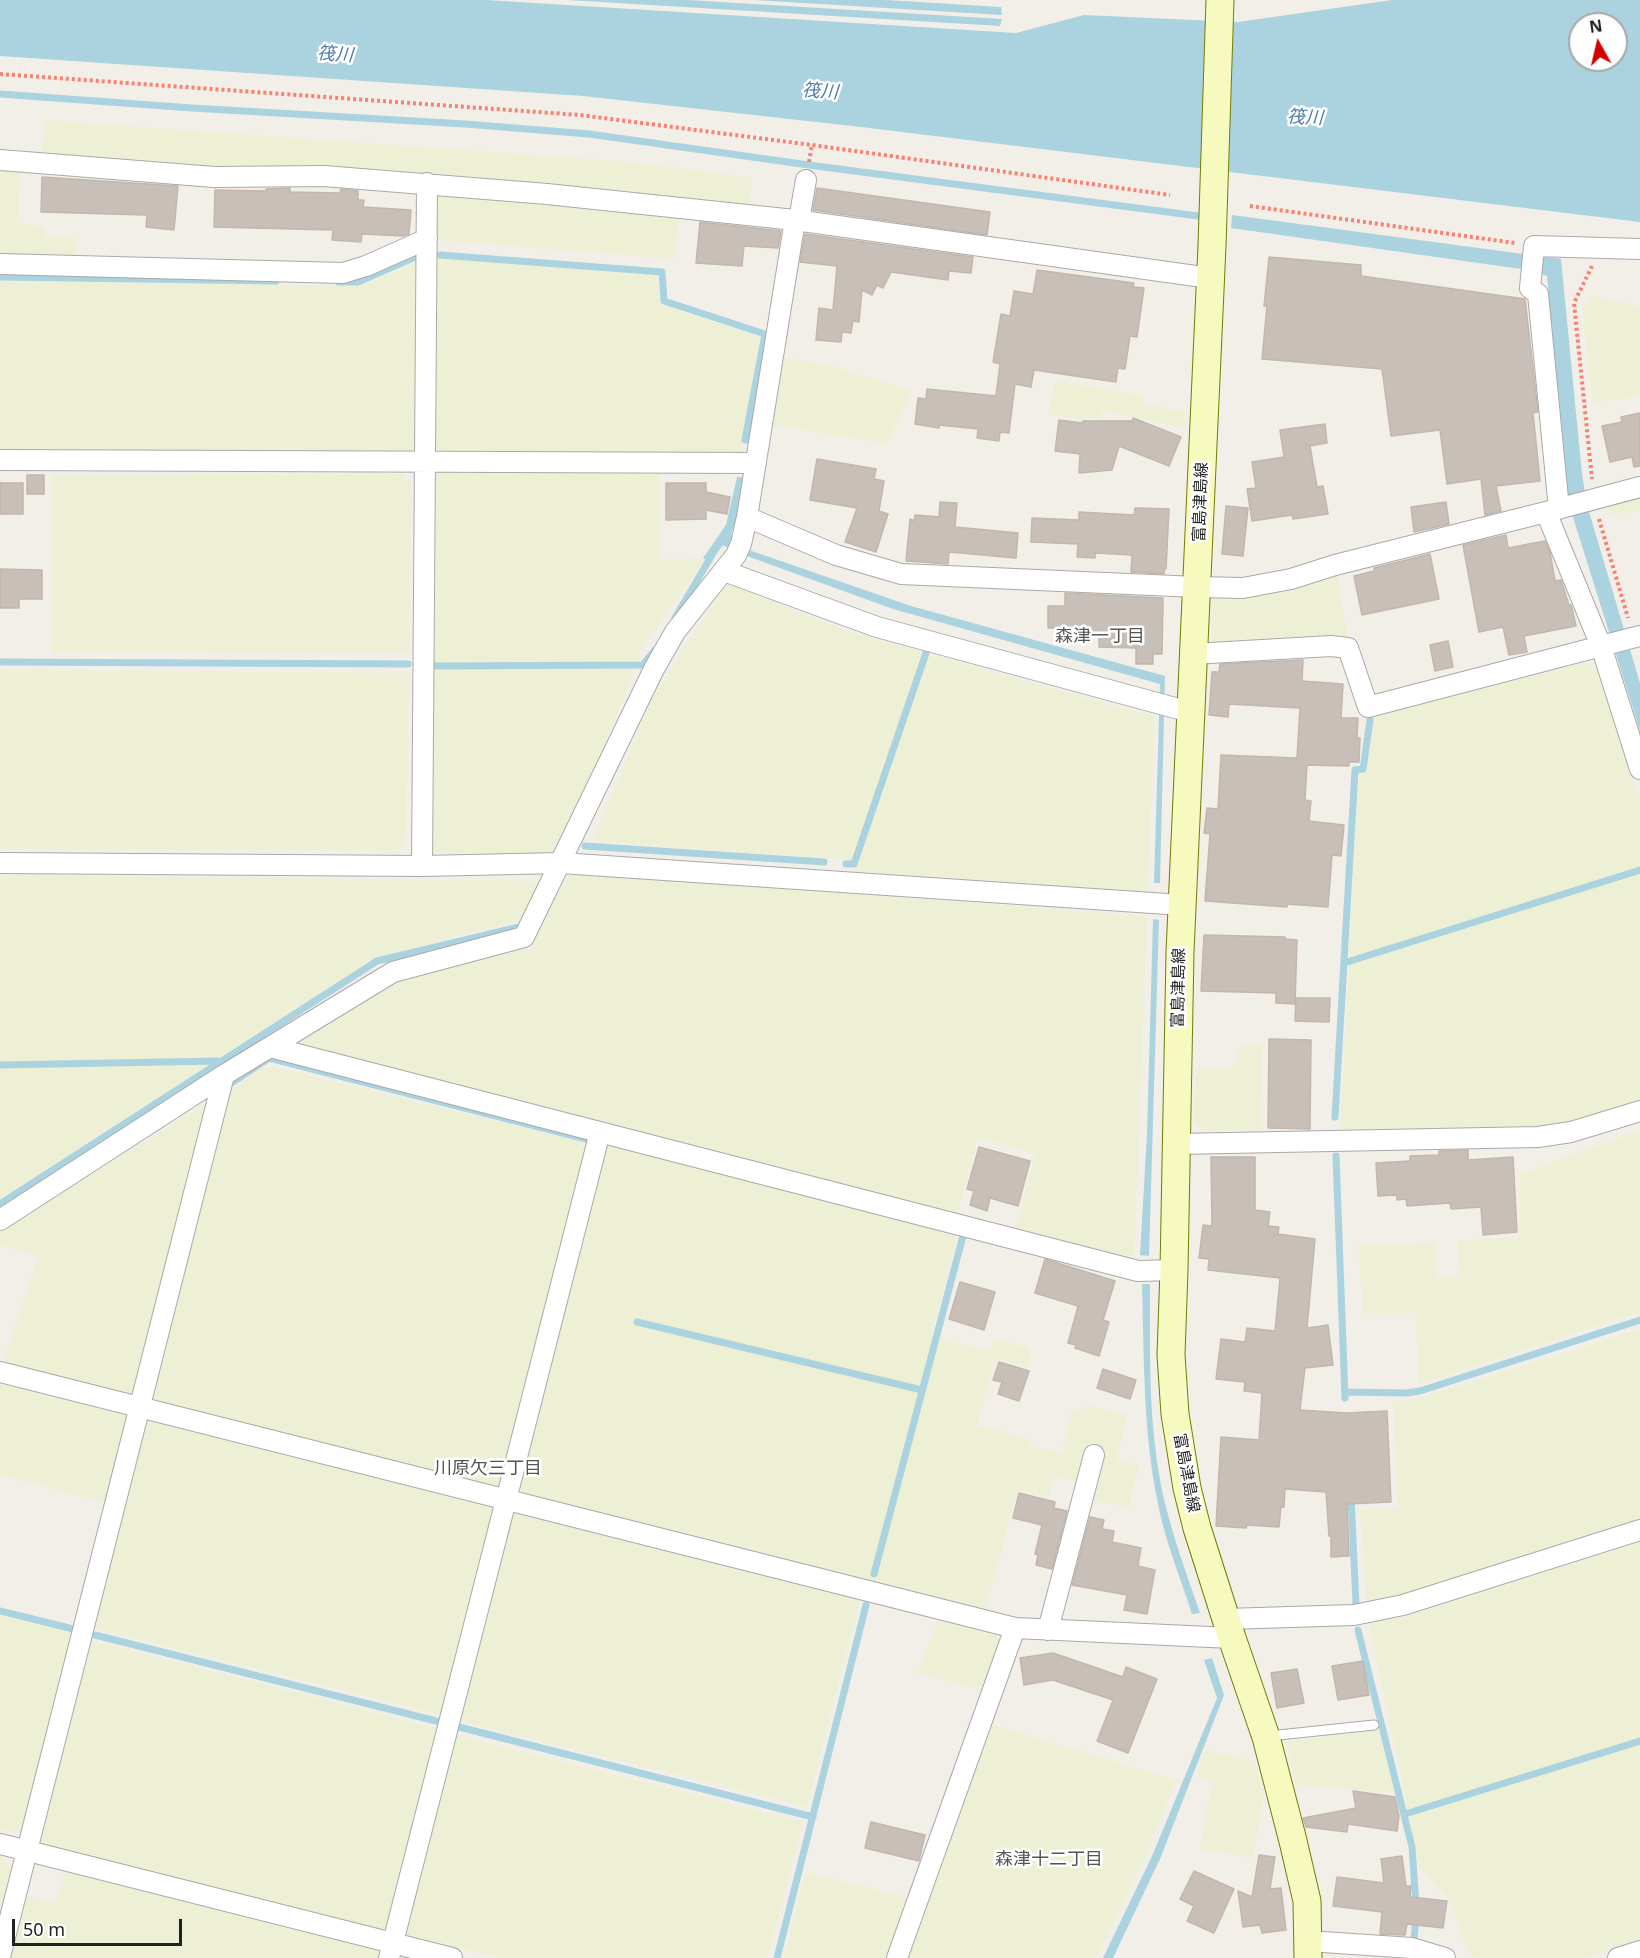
<!DOCTYPE html>
<html>
<head>
<meta charset="utf-8">
<style>
	body { margin:0 }
	#map { position:relative; width:1640px; height:1958px; overflow:hidden; background:#f2efe9; font-family:"Noto Sans",sans-serif }
	canvas { display:block }
	.north { position:absolute; left:1568px; top:12px; width:60px; height:60px; box-sizing:border-box; background:#fff; border:2px solid #a7a7a7; border-radius:50%; rotate:352deg; font-size:16px; font-weight:700; line-height:24px; text-align:center; color:#222 }
	.north::after { content:''; display:block; margin:auto; width:21px; height:27px; background:#d40000; clip-path:polygon(50% 0,100% 100%,50% 72%,0 100%) }
	.scale { position:absolute; left:12px; top:1919px; width:170px; height:27px; box-sizing:border-box; border:3px solid #222; border-top:0; padding-left:8px; font-size:18px; line-height:21px; white-space:nowrap; color:#222; -webkit-text-stroke:4px #fff; paint-order:stroke }
</style>
</head>
<body>
<div id="map">
<canvas width="1640" height="1958"></canvas>
<div class="north">N</div>
<div class="scale">50 m</div>
</div>
<script>
const context = document.querySelector('canvas').getContext('2d');
context.lineJoin = 'round';
function fillPath(path, color) { context.fillStyle = color; context.fill(path, 'evenodd'); }
function strokePath(path, color, width, dash) { context.strokeStyle = color; context.lineWidth = width; context.lineCap = dash ? 'butt' : 'round'; context.setLineDash(dash || []); context.stroke(path); }
function drawText(font, color, halo, rows, align = 'center') {
  context.font = font + ' "Noto Sans","Noto Sans JP",sans-serif'; context.lineWidth = 5; context.setLineDash([]); context.textBaseline = 'middle'; context.strokeStyle = halo; context.fillStyle = color; for (const [text, x, y, turn = 0] of rows) {
    context.save(); context.translate(x, y); context.rotate((+turn || 0) * Math.PI / 180); context.textAlign = isNaN(turn) ? turn : align; if (halo) context.strokeText(text, 0, 0); context.fillText(text, 0, 0); context.restore();
  }
}
const farmland = new Path2D(`
	M45,120L633,162L752,178L748,210L194,168L41,158Z
	M0,167L20,169L17,224L45,227V236L77,238L75,262L0,259Z
	M436,189L680,215L674,259L437,240Z
	M437,257L657,276L660,304L760,337L740,455L436,453Z
	M420,261L417,453L0,450V281L360,286Z
	M1590,296L1640,306V396L1592,403L1583,313Z
	M780,357L833,366L912,391L887,444L768,424Z
	M1056,381L1144,396L1143,404L1185,412V428L1102,411L1098,419L1082,416L1081,420L1048,414Z
	M436,472L659,473V560L700,558L704,561L639,652L638,664L559,855L432,852Z
	M401,474L412,484L409,654L52,652V475Z
	M1640,493V511L1607,515L1608,501Z
	M1337,573L1348,642L1211,648L1212,596Z
	M728,583L846,631L923,652L852,860L592,841L652,699L684,647Z
	M929,654L1154,717L1148,892L856,871Z
	M1586,663L1600,672L1640,798V1100L1571,1123L1532,1127L1340,1129L1359,772L1366,771L1376,714Z
	M0,670L409,673L406,834L399,850L0,849Z
	M574,873L1147,916L1134,1262L1014,1233L1035,1154L978,1137L956,1217L283,1044L399,976L531,948L564,878Z
	M0,875L540,881L522,920L376,957L0,1199Z
	M1262,1044L1261,1130H1203L1193,1120L1197,1070L1233,1068L1241,1045Z
	M264,1067H275L590,1144L498,1492L153,1403L148,1396L225,1095Z
	M212,1099L137,1393L130,1397L3,1362L38,1256L0,1245V1232Z
	M1640,1130V1312L1419,1384L1416,1313H1363L1359,1246L1436,1242L1437,1276L1459,1275L1458,1241L1519,1237L1520,1174Z
	M604,1143L958,1234L931,1336L989,1351L994,1339L1030,1348L1029,1367L996,1358L977,1425L1031,1440L1030,1446L1061,1453L1072,1409L1083,1411L1085,1405L1127,1414L1117,1460L1139,1465L1128,1508L1092,1499L1087,1449L1078,1482L1054,1476L1049,1497L1018,1490L984,1613L515,1492Z
	M1640,1329V1519L1400,1597L1367,1605L1360,1510L1398,1508L1393,1401H1407L1420,1398Z
	M0,1382L122,1414L128,1421L106,1503L0,1475Z
	M151,1419L494,1508L446,1716L90,1627L139,1425Z
	M515,1511L860,1600L807,1807L455,1720L508,1513Z
	M1640,1542V1941L1586,1958H1480L1469,1955L1448,1898L1420,1868L1369,1624L1405,1617Z
	M0,1615L72,1633L30,1819L12,1832L0,1829Z
	M938,1621L997,1635L1003,1643L984,1691L917,1673Z
	M86,1639L443,1730L392,1932L384,1935L42,1848L38,1837Z
	M990,1724L1176,1780L1147,1854L1096,1958H905Z
	M1382,1729L1396,1793L1296,1785L1286,1742Z
	M451,1734L803,1822L768,1958H497L406,1935L402,1929Z
	M1206,1750L1254,1761L1264,1792L1253,1858L1200,1849L1212,1782L1196,1776Z
	M0,1852L10,1870L0,1909Z
	M67,1866L383,1947L385,1958H7L24,1896L55,1903Z
	M805,1872L912,1899L891,1958H784Z`);
const water = new Path2D(`
	M0,0H486L1016,33L1084,15L1238,22L1392,0H1640V222L861,127L583,96L0,56ZM1580,24H1616V60H1580Z
	M567,0H688L1002,19L1000,26Z
	M754,0H886L1001,7L1002,15Z
	M1232,215L1561,259L1582,474L1587,505L1640,683V731L1567,498L1547,276L1528,270L1231,228Z
	M737,477H745L738,513L731,534L735,543L746,549L911,606L1165,676L1160,883H1154L1160,684L893,609L733,551L723,545L710,563L703,558L726,525Z
	M1153,919L1159,920L1149,1256L1140,1255L1147,1134Z
	M1142,1284H1150C1150,1356 1148,1428 1164,1499C1173,1537 1187,1575 1200,1613L1192,1614C1181,1579 1165,1541 1158,1504C1143,1432 1144,1357 1142,1284Z
	M1212,1658L1224,1695L1160,1859L1113,1958H1103L1153,1854L1217,1698L1204,1660Z`);
const stream = new Path2D(`
	M0,94L192,108L465,124L589,134L816,166L1206,217
	M440,255L662,272L664,301L765,334L745,440
	M0,277L276,281
	M339,282H358L413,258
	M675,618L712,555
	M0,662L408,664
	M434,666L643,665L655,650
	M585,846L824,862
	M846,864H854L926,653
	M1344,963L1640,870
	M0,1065L219,1061
	M233,1082L269,1058L586,1139
	M1335,1117L1355,770L1363,769L1370,720
	M1336,1156L1345,1398
	M0,1204L377,961L523,926
	M637,1322L922,1390
	M1345,1392L1407,1393L1420,1391L1640,1320
	M1351,1497L1356,1604
	M874,1574L964,1232
	M0,1611L73,1629
	M1358,1630L1412,1847L1416,1905
	M95,1635L440,1722
	M455,1726L813,1817
	M1405,1814L1640,1741
	M1414,1940L1416,1916
	M777,1958L866,1605`);
const building = new Path2D(`
	M42,177L178,186L174,230L146,227L147,215L41,212Z
	M290,188V192L340,193L341,189L358,191V200H364L363,207L411,210L409,234L403,236L362,234L361,242L332,240L333,230L214,227L215,190L266,191V189Z
	M817,188L990,212L987,235L813,210Z
	M700,222L781,231L778,248L744,246L742,266L696,263Z
	M805,234L973,257L971,273L949,271L948,280L891,272L883,288L877,285L872,295L862,290L859,322L853,321L851,333L842,332L841,342L816,340L819,308L833,310L837,266L800,262Z
	M1269,257L1361,265V276L1525,299L1538,412L1533,413L1540,481L1496,486L1501,511L1485,515L1481,479L1447,484L1440,430L1391,436L1382,369L1262,359L1267,306H1264Z
	M1037,270L1134,283L1133,287L1144,288L1137,337L1130,336L1125,369L1118,368L1116,382L1034,370L1031,387L1015,384L1009,433L1000,432L999,441L977,438L978,429L939,425V428L915,424L918,398L926,399L927,389L996,396L1000,364L993,362L1001,314L1010,316L1014,291L1033,294Z
	M1640,413V466L1634,467L1632,457L1610,462L1602,426L1622,422L1621,417Z
	M1133,418L1181,437L1169,466L1119,446L1112,470L1079,473L1080,454L1055,451L1059,420L1082,423L1083,421H1132Z
	M1325,424L1327,443L1310,446L1317,487L1323,486L1328,514L1293,519L1292,515L1252,521L1247,489L1256,488L1252,462L1284,457L1280,430Z
	M817,459L876,469L874,479L884,481L879,511L888,514L876,552L845,542L857,508L810,500Z
	M27,475H44V494H27Z
	M0,483H23V514H0Z
	M666,483H706V492L730,497L727,514L706,510V519L666,520Z
	M940,502L957,503L955,527L1018,533L1016,558L949,552L948,564L906,561L910,519L914,521L915,515L939,517Z
	M1446,502L1449,524L1414,532L1411,507Z
	M1226,506L1248,508L1243,556L1222,554Z
	M1135,508L1169,509L1166,569H1164V574L1131,572L1132,555L1095,553V558L1077,557L1078,544L1031,542L1032,518L1079,520V512L1134,515Z
	M1506,535L1508,548L1545,541L1550,552L1555,581L1561,580L1569,605H1571L1572,608L1576,626L1524,636L1527,652L1509,655L1503,627L1479,632L1463,545Z
	M1430,554L1439,599L1362,615L1354,576L1374,571V568Z
	M0,569L42,570V599H19V608H0Z
	M1065,593L1163,598L1162,654H1153V664H1136V648L1099,647V633L1065,632V628H1048V606H1065Z
	M1448,641L1453,667L1435,671L1430,645Z
	M1303,660L1302,681L1343,684L1341,718H1358L1357,738H1360L1359,762H1349V766L1307,765L1305,800L1311,801L1309,821L1344,825L1341,856L1332,855L1328,907L1287,904V907L1205,901L1210,834L1204,833L1207,808L1218,809L1221,755L1297,758L1300,708L1229,704L1228,717L1209,715L1212,672H1219L1220,664Z
	M1204,935L1285,937V939L1297,940L1295,1004L1276,1003V993L1201,991Z
	M1296,998H1330L1329,1022L1295,1021Z
	M1269,1039L1311,1040L1310,1129L1268,1128Z
	M979,1147L1030,1161L1018,1206L990,1198L987,1211L970,1205L974,1191L967,1189Z
	M1468,1150V1160L1513,1157L1517,1232L1483,1235L1481,1207L1451,1209L1450,1203L1407,1206L1406,1199L1397,1200V1195L1378,1196L1376,1163L1410,1161V1156L1439,1155V1151Z
	M1211,1157H1255V1210L1270,1212L1268,1226L1279,1227L1278,1234L1315,1239L1307,1328L1328,1325L1333,1365L1305,1368L1300,1410L1346,1413L1387,1411L1391,1502L1347,1504L1349,1556L1331,1557V1536H1329L1326,1492L1285,1489L1284,1507H1281L1279,1527L1247,1525L1246,1528L1216,1526L1221,1437L1259,1440L1262,1393L1244,1391L1245,1382L1216,1379L1221,1339L1245,1342L1247,1328L1275,1331L1280,1278L1208,1270L1209,1259L1199,1258L1203,1225L1212,1226Z
	M1045,1259L1115,1281L1103,1320L1109,1322L1099,1356L1075,1348L1076,1345L1068,1343L1078,1306L1035,1293Z
	M960,1282L995,1292L984,1330L949,1319Z
	M999,1362L1029,1371L1019,1401L998,1394L1002,1382L993,1380Z
	M1103,1369L1136,1380L1130,1399L1097,1388Z
	M1019,1493L1055,1502L1054,1508L1067,1511L1052,1569L1036,1565L1038,1555L1035,1554L1042,1525L1013,1518Z
	M1090,1517L1104,1520L1102,1529L1114,1531L1112,1542L1141,1548L1138,1566L1155,1570L1147,1614L1124,1610L1127,1595L1072,1585Z
	M1053,1653L1123,1677L1126,1667L1157,1679L1128,1753L1097,1741L1113,1700L1053,1680L1024,1685L1020,1658Z
	M1363,1661L1369,1695L1338,1700L1332,1666Z
	M1297,1669L1304,1703L1277,1708L1271,1673Z
	M1353,1791L1395,1797L1399,1816L1397,1831L1348,1824L1347,1832L1306,1827L1303,1818L1356,1808Z
	M871,1822L925,1835L919,1861L865,1848Z
	M1259,1855L1275,1857L1270,1889L1281,1888L1286,1930L1262,1933L1260,1925L1243,1927L1238,1891L1252,1897Z
	M1402,1856L1406,1886H1411L1410,1897L1447,1901L1443,1928L1407,1924L1405,1935L1380,1934L1382,1912L1333,1906L1337,1877L1384,1883L1381,1859Z
	M1194,1871L1234,1889L1214,1933L1187,1921L1194,1906L1180,1899Z`);
const path = new Path2D(`
	M0,74L580,115L812,145L1170,195
	M809,162L812,145
	M1250,206L1515,243
	M1592,266L1574,303L1592,479
	M1599,519L1628,618`);
const service = new Path2D(`
	M1269,1736L1374,1725`);
const minor = new Path2D(`
	M0,160L214,177L324,176L547,194L795,220L1210,278
	M799,220L806,180
	M0,264L343,273L366,266L427,239
	M0,460L756,463
	M1559,509L1538,294L1530,288L1534,246L1640,249
	M1546,512L1601,646L1640,769
	M747,517L836,555L901,574L1197,587L1243,588L1291,579L1335,565L1546,512L1640,487
	M724,571L877,627L1190,712
	M1193,654L1331,646L1348,648L1368,707L1640,636
	M0,863L422,866L561,863L1182,905
	M422,866L427,183
	M270,1047L1138,1271L1174,1270
	M1176,1144L1538,1137L1571,1132L1640,1111
	M0,1220L224,1075L393,972L524,937L654,669L675,632L736,555L741,544L747,517L795,220
	M0,1372L1015,1628L1232,1638
	M1226,1619L1354,1615L1403,1605L1640,1530
	M1048,1630L1094,1455
	M0,1844L452,1958
	M1308,1941L1412,1948L1445,1958
	M0,1957L224,1075
	M389,1958L600,1132
	M897,1958L1015,1628
	M1618,1958L1640,1951`);
const secondary = new Path2D(`
	M1220,0L1212,246L1180,952L1174,1270L1171,1355L1175,1414L1187,1488L1197,1528L1232,1638L1266,1737L1293,1841L1307,1901L1308,1958`);
const streetNames = [
	["富島津島線",1201,502,-88],
	["富島津島線",1179,988,-89],
	["富島津島線",1186,1473,79]
];
const waterNames = [
	["筏川",335,55,4],
	["筏川",820,92,4],
	["筏川",1305,118,3]
];
const neighbourhoodNames = [
	["森津一丁目",1100,637],
	["川原欠三丁目",488,1469],
	["森津十二丁目",1049,1860]
];
fillPath(farmland, '#eef0d5');
fillPath(water, '#aad3df');
strokePath(stream, '#aad3df', 7);
fillPath(building, '#c7bfb8');
strokePath(building, '#c4b6ab', 1.5);
strokePath(service, '#a9a9a9', 11);
strokePath(minor, '#a9a9a9', 22);
strokePath(secondary, '#707d05', 29);
strokePath(path, '#fa8072', 4, [3, 3]);
strokePath(service, '#fff', 9);
strokePath(minor, '#fff', 20);
strokePath(secondary, '#f7fabf', 27);
drawText('16px', '#222', '#fff', streetNames);
drawText('italic 18px', '#4a7aab', '#fff', waterNames);
drawText('18px', '#555', '#fff', neighbourhoodNames);
</script>
</body>
</html>
